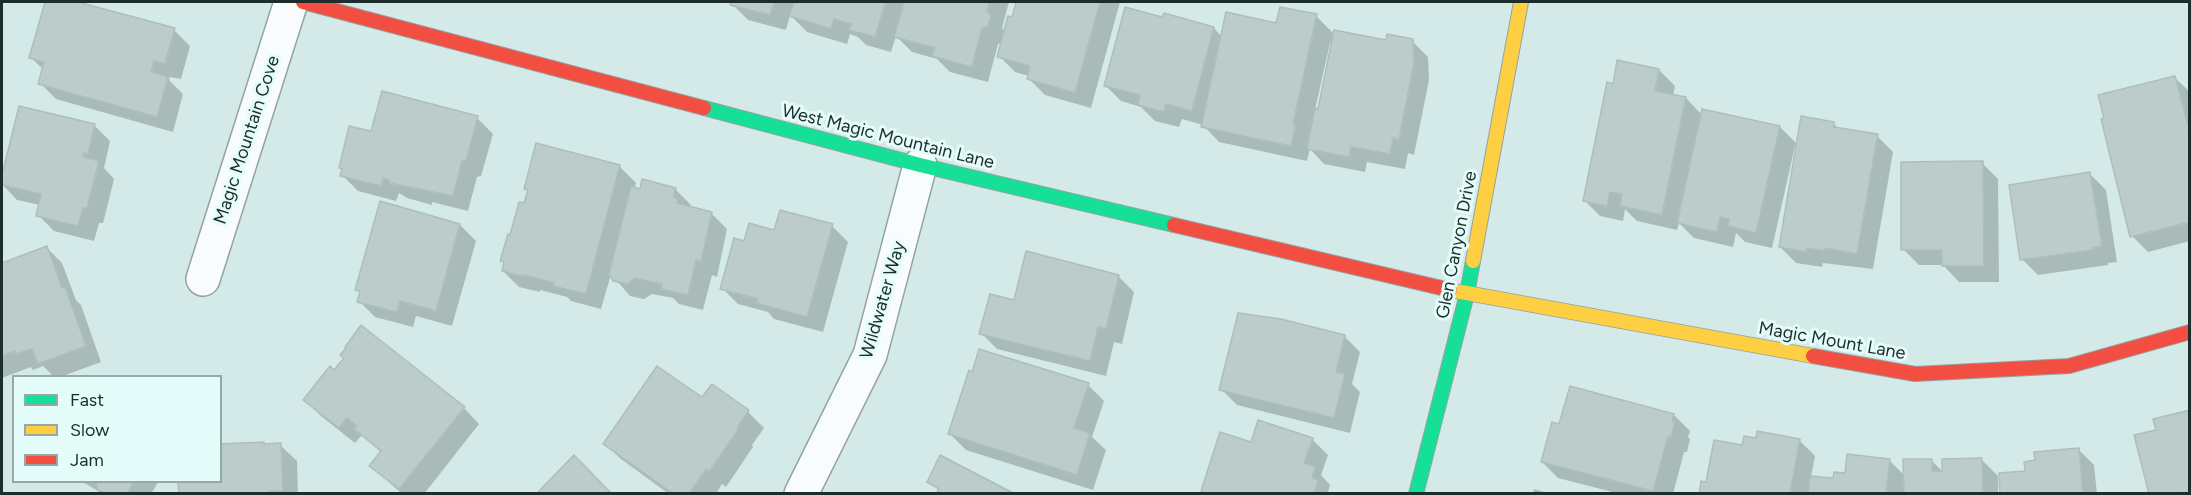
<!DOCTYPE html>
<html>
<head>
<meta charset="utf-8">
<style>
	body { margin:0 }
	#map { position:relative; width:2191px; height:495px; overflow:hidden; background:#d4eae8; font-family:Figtree,sans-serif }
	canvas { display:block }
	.frame { position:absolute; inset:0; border:3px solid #1d2d2c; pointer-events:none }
	.legend { position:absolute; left:12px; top:375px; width:210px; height:108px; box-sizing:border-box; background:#e5fdfa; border:2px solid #95aaa8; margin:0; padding:8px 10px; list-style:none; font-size:18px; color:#1d2d2c }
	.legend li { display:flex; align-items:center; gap:12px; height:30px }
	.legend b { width:30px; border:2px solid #95aaa8 }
</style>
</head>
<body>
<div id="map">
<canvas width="2191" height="495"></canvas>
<div class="frame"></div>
<ul class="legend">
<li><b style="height:8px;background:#16e098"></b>Fast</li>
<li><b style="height:8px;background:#ffcf43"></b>Slow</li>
<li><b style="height:8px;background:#f24e42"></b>Jam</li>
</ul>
</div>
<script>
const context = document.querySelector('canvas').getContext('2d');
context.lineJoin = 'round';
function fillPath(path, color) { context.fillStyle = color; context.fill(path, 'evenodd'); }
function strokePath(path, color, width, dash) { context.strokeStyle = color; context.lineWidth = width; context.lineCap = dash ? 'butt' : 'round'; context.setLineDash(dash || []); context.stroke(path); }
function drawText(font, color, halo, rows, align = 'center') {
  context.font = font + ' Figtree,sans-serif'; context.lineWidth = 6; context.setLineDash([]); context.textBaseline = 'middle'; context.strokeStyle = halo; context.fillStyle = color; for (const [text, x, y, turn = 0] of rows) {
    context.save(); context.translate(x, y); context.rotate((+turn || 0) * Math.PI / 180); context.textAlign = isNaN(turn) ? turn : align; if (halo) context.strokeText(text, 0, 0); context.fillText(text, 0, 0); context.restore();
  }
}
const shadow = new Path2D(`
	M46,2H73L174,30L190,46L181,79L170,77L169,80L183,94L173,132L56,99L40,83L44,70L31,58Z
	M732,2H1009L1002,28L1005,32L1014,19L1017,5L1015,2H1120L1091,108L1045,95L1029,79V76L1015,72L999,56L1002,43L998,44L988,82L950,72L937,59L912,52L896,36L891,52L866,45L858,37L850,34L847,44L807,32L790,15L786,30L748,20L732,4Z
	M1165,15L1214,28L1222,37L1316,16L1334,34L1387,42L1412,41L1428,57L1429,80L1414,155L1408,153L1405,169L1367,162L1365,172L1324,164L1310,149L1307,161L1219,142L1203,125L1182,119L1179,127L1155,121L1141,107L1121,101L1105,85L1163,19ZM1330,43L1332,44L1319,110H1315Z
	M1659,70L1675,86L1673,96L1686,98L1702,115L1780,127L1798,145L1833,123L1839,129L1877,136L1893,152L1873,269L1823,263L1822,267L1796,263L1780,247L1798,146H1795L1772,248L1745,242L1736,233L1733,247L1694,238L1679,223L1677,230L1637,221L1625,209L1623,221L1600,216L1584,200L1614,85Z
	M2175,78L2190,92V241L2148,252L2132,236Z
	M20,108L94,125L110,141L104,168L114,179L103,223H99L94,241L54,231L38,215L40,205L17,200L2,184Z
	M477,118L493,134L481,176L477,177L468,211L432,202V205L407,198L399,193L396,201L358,191L342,175L343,171L340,168L372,133Z
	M537,145L620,167L636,183L634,189L641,191L675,189L691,205L690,208L711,213L727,229L717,277L712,275L703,310L679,304L673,298L652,294L644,299L630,296L611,274L601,309L571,301L567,297L540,290V292L519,287L503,271L505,263L502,260L526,205L529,192L526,188Z
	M1982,163L1998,179L1999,282H1959L1943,265H1919L1903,249Z
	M2090,174L2106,190L2117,262L2108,263V265L2038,275L2022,259Z
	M460,225L476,241L452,326L416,316L413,327L375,317L359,301L361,294L357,290Z
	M832,226L848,242L823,332L774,319L768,312L738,304L722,288L745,243L776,232Z
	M46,247L62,263L76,300L81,305L101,362L63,376H53L43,366L33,370L31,367L2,378V264Z
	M1118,276L1134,292L1122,344L1114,342L1106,376L997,349L981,333L1015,301Z
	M1344,336L1360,352L1352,384L1360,392L1350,433L1237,405L1221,389Z
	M335,372L464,408L479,424L424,494H402L371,466L382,453L362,435L355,443L321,416L305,400Z
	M1088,385L1104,401L1092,437L1106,450L1093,490L966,450L950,434Z
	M702,399L748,412L764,428L752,445L753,447L726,487L722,484L716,494H669L621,459L605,444Z
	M2190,411V494H2150L2157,431Z
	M1674,415L1690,431L1688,437L1690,439L1687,452H1684L1673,494H1620L1558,478L1542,462L1560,425Z
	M1312,439L1328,455L1321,475L1330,485L1328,492L1329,494H1205L1202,491L1252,444Z
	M1799,440L1815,456L1811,477L1834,479L1889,460L1905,476L1931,460L1944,473L1982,460L1998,476V494H1700L1707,483L1743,447Z
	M265,445H280L297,461L298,494H180V482H220Z
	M2078,449L2094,465L2097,494H2002L2027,472Z
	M83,482H158L151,494H103Z
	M1534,489L1551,494H1533Z`);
const building = new Path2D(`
	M45,2H78L175,28L165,64L154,61L151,72L168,77L157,117L38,84L44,62L29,58Z
	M731,2H774L770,15L730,5Z
	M794,2H886L875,37L849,30L851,24L834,19L831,29L789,16Z
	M904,2H989L987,11L991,16L988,26L982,28L972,67L932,56L935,48L894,37Z
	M1013,2H1100L1075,93L1027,79L1030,66L997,57L1008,16L1012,17L1016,3Z
	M1125,7L1162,17L1164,13L1214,27L1192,111L1166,104L1164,112L1138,105L1140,95L1104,86Z
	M1280,7L1317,14L1293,124H1296L1291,146L1201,127L1226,12L1276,23Z
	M1334,30L1386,40L1387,34L1413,39L1414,63L1399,140L1393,138L1390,154L1351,147L1349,157L1307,149L1315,108L1318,109Z
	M1617,60L1659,69L1655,91L1686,97L1662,215L1620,206L1622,194L1610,192L1607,206L1583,201L1607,82L1613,84Z
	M2175,76L2190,133V222L2130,237L2101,119L2104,118L2098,95Z
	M382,91L478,116L466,161H462L453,196L389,183L390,180L383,178L381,186L340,176L342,169L339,168L349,126L371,131Z
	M19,106L95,124L88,154L84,153L83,157L99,161L87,208H83L78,226L36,216L41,194L2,185V175Z
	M1702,109L1780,126L1756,233L1728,226L1729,219L1720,217L1717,232L1677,223Z
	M1801,116L1834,122V127L1878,134L1857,254L1825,248L1824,251L1807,248V252L1779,247Z
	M536,143L620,165L586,294L553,286L554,283L524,275V277L502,271L504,262L500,261L508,234L510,235L519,202L524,203L528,190L524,189Z
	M1983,161L1984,266H1942V250H1901V162Z
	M2090,172L2102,246L2093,248V250L2020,260L2009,185Z
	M642,179L676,188L673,197L678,199L677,203L712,212L701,262L696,260L688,295L661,289L662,284L635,278L627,284L613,281L609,274L631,186L640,189Z
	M380,201L460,224L436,311L400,301L397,312L357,302L360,291L355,290Z
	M780,210L833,224L807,317L756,303L758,299L720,289L734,238L744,241L749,223L774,230Z
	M47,246L62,288L65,287L86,346L38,364L32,349L16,354L15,351L2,356V263Z
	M1026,251L1119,275L1106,329L1098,327L1090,361L979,334L990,294L1014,300Z
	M1238,313L1281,319L1345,335L1336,372L1345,374L1334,418L1219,390Z
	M361,325L465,407L399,489L369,466L381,451L354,429L357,426L347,418L339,428L303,400L330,366L334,370L344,358L340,355L346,348L345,347Z
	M979,349L1089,383L1074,428L1090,433L1077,475L948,434L969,370L972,372Z
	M657,366L702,397L712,384L749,410L737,428L738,430L709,472L706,469L689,494H674L603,444Z
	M1570,386L1674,414L1672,421L1675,422L1671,437H1668L1653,491L1541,462L1552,422L1559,424Z
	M2190,410V492L2149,494L2134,435L2156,430L2153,419Z
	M1258,420L1313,438L1304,463L1315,467L1312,478L1318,480L1314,494H1207L1201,491L1220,432L1251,442Z
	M1757,431L1800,439L1790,494H1699L1701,481L1706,482L1714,440L1742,445L1744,436L1756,438Z
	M264,442V444L281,443L283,491H269V494H179L178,482H220V444Z
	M2079,448L2083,494H2000L1999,473L2025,471L2024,462L2035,460L2034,452Z
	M1847,454L1890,459L1886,494H1808L1810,476L1833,478L1834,472L1845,473Z
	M574,455L612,494H536Z
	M940,455L1015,494H936L939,489L927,482Z
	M1982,458L1983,494H1904L1903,459H1932V471H1942V459Z
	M93,482H134L127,494H105L98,490L96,483Z`);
const street = new Path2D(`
	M203,279L291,2
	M801,494L870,355L920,165`);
const fast = new Path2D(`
	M704,108L920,165L1174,225
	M1416,494L1467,294L1473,261`);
const slow = new Path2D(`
	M1473,261L1521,2
	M1450,290L1813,356`);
const jam = new Path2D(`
	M303,2L704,108
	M1174,225L1450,290
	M1813,356L1915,374L2069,366L2190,332`);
const streetNames = [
	["West Magic Mountain Lane",888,137,14],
	["Magic Mountain Cove",247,140,-72],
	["Glen Canyon Drive",1457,245,-79],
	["Wildwater Way",883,300,-74],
	["Magic Mount Lane",1832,341,10]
];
fillPath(shadow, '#0003');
fillPath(building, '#bbcccb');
strokePath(building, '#adbebd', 1.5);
strokePath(street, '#92a3a2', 36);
strokePath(fast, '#92a3a2', 16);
strokePath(slow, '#92a3a2', 16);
strokePath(jam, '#92a3a2', 16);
strokePath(street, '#f9fcfc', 33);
strokePath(fast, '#16e098', 14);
strokePath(slow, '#ffcf43', 14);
strokePath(jam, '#f24e42', 14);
drawText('18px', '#1d2d2c', '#e5fdfa', streetNames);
</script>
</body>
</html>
